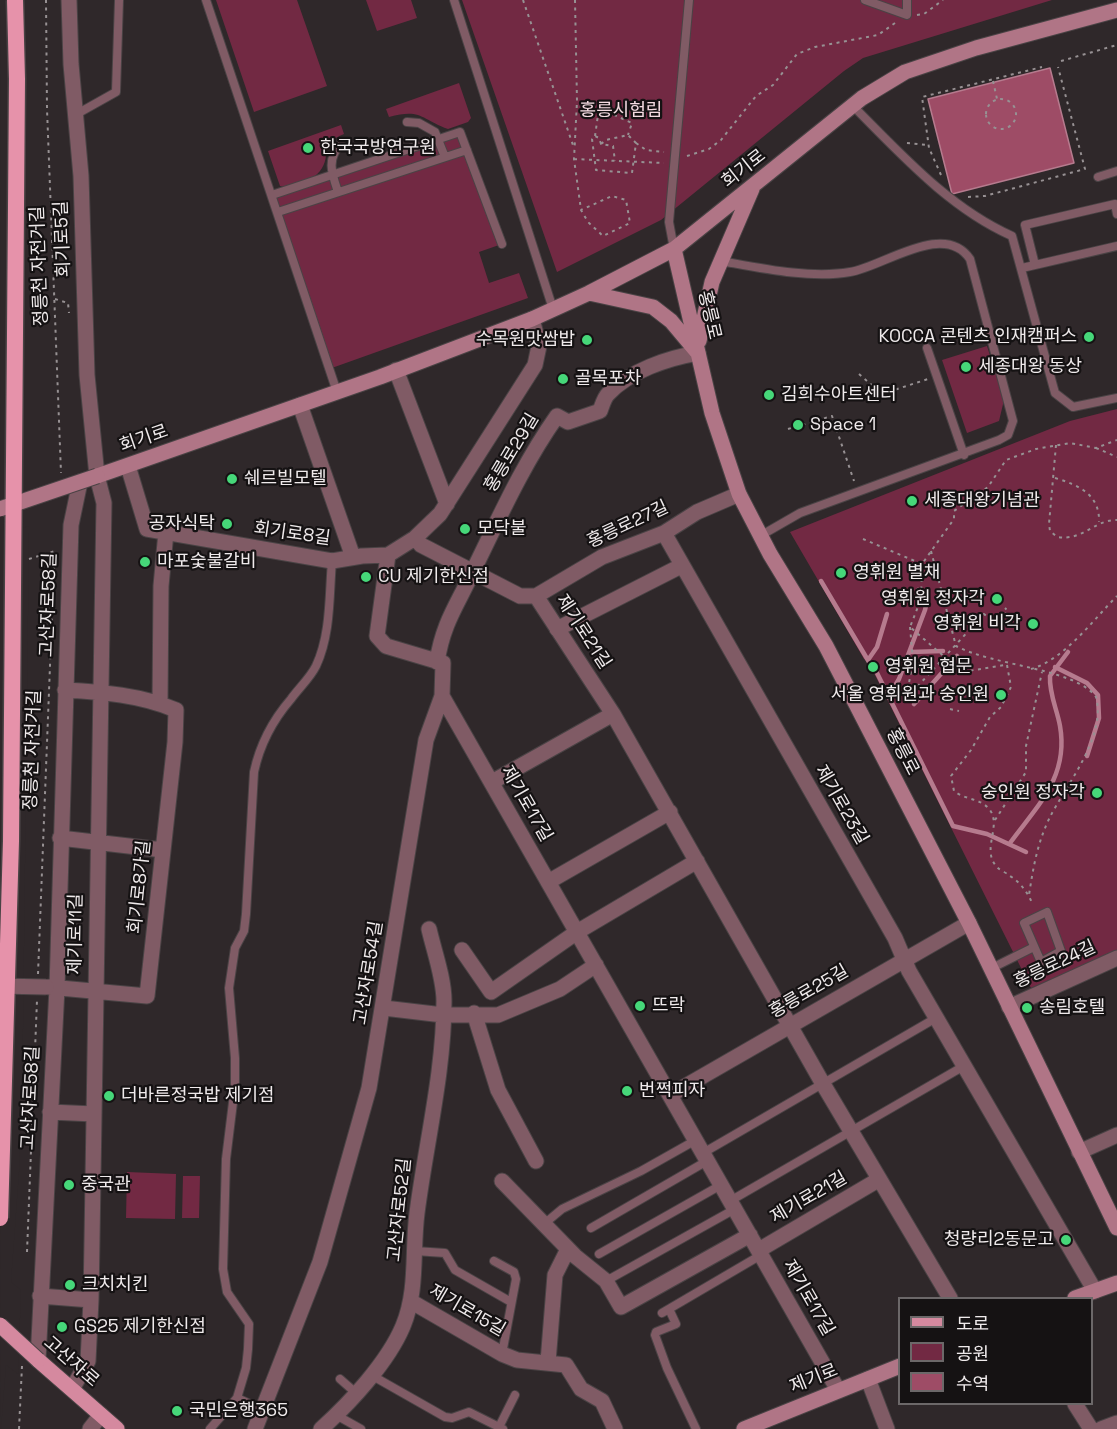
<!DOCTYPE html>
<html>
<head>
<meta charset="utf-8">
<style>
	body { margin:0 }
	#map { position:relative; width:1117px; height:1429px; overflow:hidden; background:#2f282a; font-family:"Space Grotesk","Noto Sans KR",sans-serif }
	canvas { display:block }
	.legend { position:absolute; left:898px; top:1297px; width:195px; height:108px; box-sizing:border-box; background:#151213; border:2px solid #6c6869; margin:0; padding:8px 10px; list-style:none; font-size:18px; color:#efeaeb }
	.legend li { display:flex; align-items:center; gap:12px; height:30px }
	.legend b { width:30px; border:2px solid #6c6869 }
</style>
</head>
<body>
<div id="map">
<canvas width="1117" height="1429"></canvas>
<ul class="legend">
<li><b style="height:8px;background:#d5899f"></b>도로</li>
<li><b style="height:16px;background:#722943"></b>공원</li>
<li><b style="height:16px;background:#9e4c66"></b>수역</li>
</ul>
</div>
<script>
const context = document.querySelector('canvas').getContext('2d');
context.lineJoin = 'round';
function fillPath(path, color) { context.fillStyle = color; context.fill(path, 'evenodd'); }
function strokePath(path, color, width, dash) { context.strokeStyle = color; context.lineWidth = width; context.lineCap = dash ? 'butt' : 'round'; context.setLineDash(dash || []); context.stroke(path); }
function drawText(font, color, halo, rows, align = 'center') {
  context.font = font + ' "Space Grotesk","Noto Sans KR",sans-serif'; context.lineWidth = 4.5; context.setLineDash([]); context.textBaseline = 'middle'; context.strokeStyle = halo; context.fillStyle = color; for (const [text, x, y, turn = 0] of rows) {
    context.save(); context.translate(x, y); context.rotate((+turn || 0) * Math.PI / 180); context.textAlign = isNaN(turn) ? turn : align; if (halo) context.strokeText(text, 0, 0); context.fillText(text, 0, 0); context.restore();
  }
}
const green = new Path2D(`
	M216,0H297L327,86L254,112Z
	M366,0H411L417,18L377,31Z
	M462,0H1052L863,58L844,71L661,220L557,272Z
	M459,83L471,118L468,122L448,129C421,119 421,108 389,117L386,109Z
	M341,125L344,134C317,145 333,154 320,171C312,181 297,183 285,187L280,186L268,151Z
	M460,132L502,244L479,252L489,283L519,273L528,298L329,369L272,195Z
	M987,346L1004,400L999,421L967,433L942,360Z
	M1117,409V951L1031,988L868,661L864,659L790,532L1070,421Z
	M127,1172L176,1174L175,1219L126,1218Z
	M183,1176H200L199,1218H182Z`);
const water = new Path2D(`
	M1050,68L1074,163L952,194L928,99Z`);
const pier = new Path2D(`
	M0,0H14V530L29,526V533L23,1029L19,1172L11,1282L21,1290L18,1374L6,1365L1,1429Z`);
const stream = new Path2D(`
	M821,581L869,662
	M910,652L943,651
	M868,660L877,647L887,614
	M1055,667L1087,683L1098,695L1099,718L1087,756
	M877,673L953,826L987,834L1026,852
	M889,696L899,679L925,610L927,601L918,590
	M914,704L957,656
	M1010,843C1037,806 1069,777 1060,726C1057,709 1049,694 1050,676L1068,652`);
const path = new Path2D(`
	M46,0L47,109L61,473
	M523,0L574,148
	M575,0L577,101L574,159L581,210L588,222L603,236L630,223L626,200L612,196L581,210
	M917,15L924,14L943,0
	M1061,61L1117,45
	M993,81L997,99
	M986 114a15 15 0 1 1 30 0a15 15 0 1 1-30 0Z
	M595,136L598,115L612,114L632,123L628,135
	M636,143L646,150L664,152
	M907,143L928,145
	M601,144L606,140L628,135L636,143L632,173L596,170L592,139L595,136L599,138L601,144L613,146L615,161
	M687,156L709,149L721,140L756,96L773,85L797,54L815,47L878,35L895,23
	M574,159L664,163
	M941,175L929,148L922,97L1042,67
	M968,197L985,196L1085,169L1058,67
	M55,299L68,303L69,313
	M859,374L882,394L928,379
	M788,429L832,416L854,481
	M1056,445L1049,524L1050,531L1057,537C1084,541 1093,520 1117,520
	M1096,448L1117,457
	M1055,478C1079,485 1100,495 1099,522
	M863,539L922,564L954,519V511L988,487L1006,460L1036,449L1070,443L1096,448L1117,440
	M931,551L956,646C993,666 1075,668 1096,697C1107,737 1065,786 1049,819C1037,844 1033,869 1029,895
	M29,559L55,551
	M922,564L921,599L910,627L962,672L1005,665
	M910,627L913,661L906,699L984,614L996,625L1008,611L1005,608
	M1007,665L1011,687L1001,707L990,717L971,750L951,776L954,791C965,800 981,798 990,810C1002,827 980,851 998,868C1001,871 1007,873 1010,876C1021,883 1028,893 1033,905
	M1031,669C1065,659 1092,621 1117,596
	M950,709L959,711
	M995,820L1026,772V746L1042,672
	M38,974L54,563
	M27,1252L37,1000
	M19,1429L22,1366`);
const service = new Path2D(`
	M206,0L337,392
	M454,0L553,309
	M865,0L907,15V0
	M853,106C901,154 949,208 1012,236L1055,393L1073,407L1117,398
	M75,115L116,92L119,0
	M407,122L419,123L435,132L445,157
	M1098,177L1117,171
	M338,192C332,174 326,159 341,144
	M272,195L460,132L502,244
	M278,212L467,150
	M674,249L669,222L689,0
	M721,261C760,268 810,279 850,272C883,267 944,220 970,259L1013,421L1008,435L999,440L800,513L760,536
	M1035,265L1025,225L1115,204L1117,214
	M1022,268L1117,246
	M927,348L964,455
	M1047,912L1061,951L1041,962L1024,923Z
	M990,969L1034,947
	M703,1153L936,1018
	M730,1201L964,1066
	M544,1224L562,1209L641,1171L696,1140
	M591,1228L707,1161
	M415,1251L445,1253L455,1270L511,1302
	M599,1254L721,1185
	M494,1261L514,1272L516,1279L502,1354
	M606,1281L735,1209
	M669,1309L676,1324L656,1332L655,1335L667,1368L696,1429
	M662,1313L761,1255
	M371,1375L445,1417L452,1418L469,1412L503,1429
	M340,1379L356,1393
	M237,1398L263,1410
	M336,1415L361,1429
	M499,1427L515,1395
	M210,1429L237,1398L246,1368L248,1349L249,1324L227,1292L223,1269L226,1159L235,1086V1058L229,988L235,948L244,931L246,914L254,772C260,744 272,721 291,699C299,688 310,678 316,666C331,634 329,596 332,561`);
const minor = new Path2D(`
	M396,370L447,504
	M300,405L353,557
	M128,466L147,529L332,561L362,556L388,555L415,538L440,514L535,365L539,346L532,319
	M664,533L895,938L909,971L1095,1291
	M415,538L421,545L520,596H536
	M536,596L613,714L823,1084L950,1298
	M536,596L602,557L664,533L697,512L739,494
	M557,629L681,566
	M437,662C443,622 458,604 474,569C500,516 523,464 557,416L568,422L600,411C602,406 604,398 608,394C629,371 668,358 698,353
	M442,696L838,1390
	M160,703L161,586L166,532
	M492,782L613,714
	M60,838L163,850
	M548,882L670,812
	M462,950L491,992L577,932L697,861
	M49,987L147,996L175,742L176,710C141,695 102,692 65,690
	M1009,1007L1117,958
	M384,1008L443,1015H498L560,989L596,965
	M474,1013L498,1090L536,1161
	M670,1095L969,923
	M50,1112L94,1114
	M1079,1152L1117,1135
	M502,1181L575,1256L606,1281L621,1307L750,1235
	M759,1250L878,1180
	M40,1296L91,1300
	M412,1302L502,1354L517,1360L566,1365L581,1389L602,1401L615,1429
	M38,1360L57,988L71,525L80,482
	M548,1362L555,1275L568,1249
	M868,1379L887,1429
	M72,1389L88,1361L91,1300L104,503L97,476
	M1075,1404L1091,1429
	M90,1429L101,1415
	M255,1429L320,1262L369,1088L426,740L442,696L443,663L386,646L377,636L388,555
	M321,1429C350,1403 388,1362 403,1326C418,1290 412,1251 417,1213C426,1143 444,1072 444,1001C444,978 434,951 429,929
	M1101,1429L1117,1423`);
const tertiary = new Path2D(`
	M69,0L71,64L81,176L87,375L97,476`);
const secondary = new Path2D(`
	M674,249L712,413L739,494L770,554L826,646L969,923L1117,1228
	M589,293L653,307L671,321L697,352
	M699,341L712,282L752,189
	M97,476L380,377L532,319L589,293L674,249L862,98L905,72L976,48L1117,10
	M1075,1298L1117,1283
	M744,1429L900,1366`);
const primary = new Path2D(`
	M38,1360L117,1429`);
const minorBridge = new Path2D(`
	M0,986L46,987`);
const secondaryBridge = new Path2D(`
	M0,509L97,476`);
const primaryBridge = new Path2D(`
	M0,1325L38,1360`);
const trunkBridge = new Path2D(`
	M0,1218L11,841L17,79L15,0`);
const markers = [
	[308,148,6,"#46d779"],
	[1089,337,6,"#46d779"],
	[587,340,6,"#46d779"],
	[966,367,6,"#46d779"],
	[563,379,6,"#46d779"],
	[769,395,6,"#46d779"],
	[798,425,6,"#46d779"],
	[232,479,6,"#46d779"],
	[912,501,6,"#46d779"],
	[227,524,6,"#46d779"],
	[465,529,6,"#46d779"],
	[145,562,6,"#46d779"],
	[841,573,6,"#46d779"],
	[366,577,6,"#46d779"],
	[997,599,6,"#46d779"],
	[1033,624,6,"#46d779"],
	[873,667,6,"#46d779"],
	[1001,695,6,"#46d779"],
	[1097,793,6,"#46d779"],
	[640,1006,6,"#46d779"],
	[1027,1008,6,"#46d779"],
	[627,1091,6,"#46d779"],
	[109,1096,6,"#46d779"],
	[69,1185,6,"#46d779"],
	[1066,1240,6,"#46d779"],
	[70,1285,6,"#46d779"],
	[62,1327,6,"#46d779"],
	[177,1411,6,"#46d779"]
];
const parkNames = [
	["홍릉시험림",621,111]
];
const poiNames = [
	["한국국방연구원",320,148],
	["KOCCA 콘텐츠 인재캠퍼스",1077,337,"right"],
	["수목원맛쌈밥",575,340,"right"],
	["세종대왕 동상",978,367],
	["골목포차",575,379],
	["김희수아트센터",781,395],
	["Space 1",810,425],
	["쉐르빌모텔",244,479],
	["세종대왕기념관",924,501],
	["공자식탁",215,524,"right"],
	["모닥불",477,529],
	["마포숯불갈비",157,562],
	["영휘원 별채",853,573],
	["CU 제기한신점",378,577],
	["영휘원 정자각",985,599,"right"],
	["영휘원 비각",1021,624,"right"],
	["영휘원 협문",885,667],
	["서울 영휘원과 숭인원",989,695,"right"],
	["숭인원 정자각",1085,793,"right"],
	["뜨락",652,1006],
	["송림호텔",1039,1008],
	["번쩍피자",639,1091],
	["더바른정국밥 제기점",121,1096],
	["중국관",81,1185],
	["청량리2동문고",1054,1240,"right"],
	["크치치킨",82,1285],
	["GS25 제기한신점",74,1327],
	["국민은행365",189,1411]
];
const streetNames = [
	["회기로",744,169,-38],
	["회기로5길",63,239,-92],
	["정릉천 자전거길",40,266,-92],
	["홍릉로",709,315,77],
	["회기로",144,439,-19],
	["홍릉로29길",512,453,-59],
	["홍릉로27길",628,525,-25],
	["회기로8길",292,534,8],
	["고산자로58길",49,605,-88],
	["제기로21길",583,632,57],
	["정릉천 자전거길",33,750,-88],
	["홍릉로",902,752,63],
	["제기로17길",526,804,60],
	["제기로23길",841,805,60],
	["회기로8가길",140,887,-84],
	["제기로11길",76,934,-89],
	["홍릉로24길",1055,965,-25],
	["고산자로54길",369,973,-81],
	["홍릉로25길",809,992,-30],
	["고산자로58길",31,1098,-87],
	["제기로21길",809,1198,-30],
	["고산자로52길",400,1210,-84],
	["제기로17길",808,1298,60],
	["제기로15길",467,1311,30],
	["고산자로",71,1362,41],
	["제기로",814,1379,-22]
];
fillPath(green, '#722943');
fillPath(water, '#9e4c66');
strokePath(water, '#b67b8e', 1.5);
fillPath(pier, '#2f282a');
strokePath(stream, '#b67b8e', 4.5);
strokePath(service, '#4a4345', 10);
strokePath(minor, '#4a4345', 17);
strokePath(tertiary, '#4a4345', 17);
strokePath(secondary, '#4a4345', 17);
strokePath(primary, '#4a4345', 17);
strokePath(path, '#979193', 2, [3, 4.5]);
strokePath(service, '#805b65', 8);
strokePath(minor, '#805b65', 15);
strokePath(tertiary, '#805b65', 15);
strokePath(secondary, '#b07586', 15);
strokePath(primary, '#d5899f', 15);
strokePath(minorBridge, '#4a4345', 17, []);
strokePath(secondaryBridge, '#4a4345', 17, []);
strokePath(primaryBridge, '#4a4345', 17, []);
strokePath(trunkBridge, '#4a4345', 19, []);
strokePath(minorBridge, '#805b65', 15);
strokePath(secondaryBridge, '#b07586', 15);
strokePath(primaryBridge, '#d5899f', 15);
strokePath(trunkBridge, '#e692aa', 16);
for (const [x, y, r, color] of markers) { const dot = new Path2D(); dot.arc(x, y, r, 0, 2 * Math.PI); context.fillStyle = color; context.fill(dot); strokePath(dot, '#151213', 2); }
drawText('18px', '#f3dae0', '#151213', parkNames);
drawText('18px', '#efeaeb', '#151213', poiNames, 'left');
drawText('18px', '#efeaeb', '#151213', streetNames);
</script>
</body>
</html>
